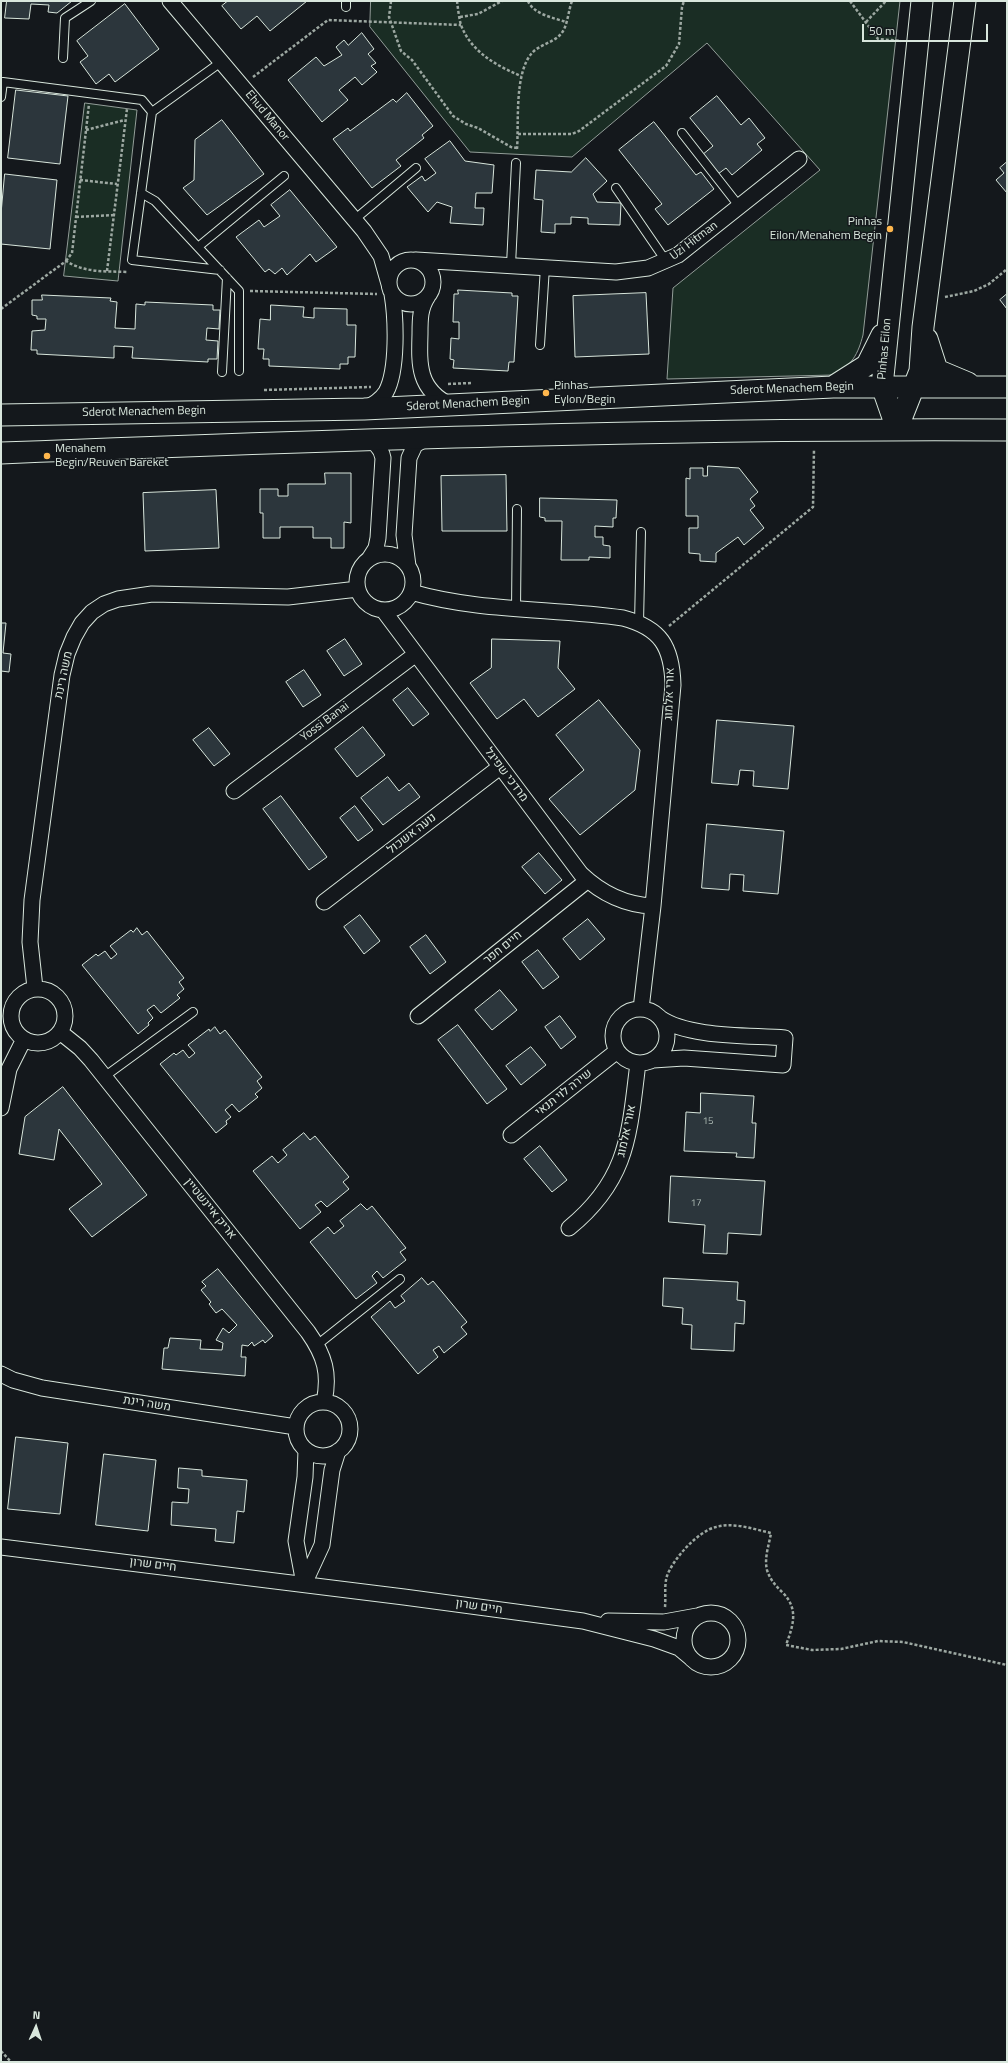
<!DOCTYPE html>
<html>
<head>
<meta charset="utf-8">
<style>
	body { margin:0 }
	#map { position:relative; width:1008px; height:2063px; overflow:hidden; background:#14181c; font-family:"Titillium Web",sans-serif }
	canvas { display:block }
	.frame { position:absolute; inset:0; border:2px solid #d8e6dc; pointer-events:none }
	.north { position:absolute; left:16px; top:2007px; width:40px; height:40px; -webkit-text-stroke:3px #14181c; paint-order:stroke; rotate:3deg; font-size:11px; font-weight:700; line-height:16px; text-align:center; color:#d8e6dc }
	.north::after { content:''; display:block; margin:auto; width:14px; height:18px; background:#d8e6dc; clip-path:polygon(50% 0,100% 100%,50% 72%,0 100%) }
	.scale { position:absolute; left:862px; top:24px; width:126px; height:18px; box-sizing:border-box; border:2px solid #d8e6dc; border-top:0; padding-left:5px; font-size:12px; line-height:14px; white-space:nowrap; color:#d8e6dc; -webkit-text-stroke:3px #14181c; paint-order:stroke }
</style>
</head>
<body>
<div id="map">
<canvas width="1008" height="2063"></canvas>
<div class="frame"></div>
<div class="north">N</div>
<div class="scale">50 m</div>
</div>
<script>
const context = document.querySelector('canvas').getContext('2d');
context.lineJoin = 'round';
function fillPath(path, color) { context.fillStyle = color; context.fill(path, 'evenodd'); }
function strokePath(path, color, width, dash) { context.strokeStyle = color; context.lineWidth = width; context.lineCap = dash ? 'butt' : 'round'; context.setLineDash(dash || []); context.stroke(path); }
function drawText(font, color, halo, rows, align = 'center') {
  context.font = font + ' "Titillium Web",Heebo,sans-serif'; context.lineWidth = 3; context.setLineDash([]); context.textBaseline = 'middle'; context.strokeStyle = halo; context.fillStyle = color; for (const [text, x, y, turn = 0] of rows) {
    context.save(); context.translate(x, y); context.rotate((+turn || 0) * Math.PI / 180); context.textAlign = isNaN(turn) ? turn : align; if (halo) context.strokeText(text, 0, 0); context.fillText(text, 0, 0); context.restore();
  }
}
const green = new Path2D(`
	M371,1H900L863,335C858,354 852,366 833,375L667,379L673,288L820,170L707,43L572,157L470,152L370,27Z
	M85,103L137,110L118,281L64,276Z`);
const building = new Path2D(`
	M7,1H72L57,13L48,12L49,5L31,4L29,19L5,18Z
	M228,1H307L270,31L257,16L241,29L222,6Z
	M125,4L159,49L115,82L109,74L96,84L80,62L88,56L77,41Z
	M362,33L374,49L368,54L376,63L371,66L377,72L362,85L355,77L339,90L348,100L322,122L288,80L316,57L324,66L342,55L336,47L344,40L348,45Z
	M16,90L68,96L60,164L8,158Z
	M407,93L433,126L422,135L424,138L396,160L401,166L372,188L333,139L348,128L350,131L393,99L396,102Z
	M717,96L741,125L749,118L765,138L757,144L762,150L732,175L726,168L718,174L702,155L713,146L690,118Z
	M222,120L264,174L207,215L183,188L194,180L195,140Z
	M654,122L696,175L701,172L714,189L668,225L655,209L662,204L619,150Z
	M450,141L465,161L494,165L492,193H476L475,208H484L483,225L450,223L452,207L437,202L428,212L407,187L422,176L425,181L436,173L425,159Z
	M586,158L607,181L593,194L597,202L621,203L620,225L588,224V218L571,217V224H555V233L541,232L543,200L534,199L536,170L571,172Z
	M1007,162V193L996,180L1004,173L1000,168Z
	M5,174L57,180L50,249L1,244V214Z
	M290,190L337,247L316,262L310,254L287,275L282,268L275,274L269,269L265,272L236,237L259,220L264,227L280,216L271,205Z
	M458,290L512,293V296H518L514,362H509L508,371L453,368L454,360L450,359L451,338L459,339V322H453L454,294H458Z
	M646,293L649,354L575,357L573,296Z
	M1007,294V309L1000,300Z
	M42,295L111,298L110,301L117,302L115,328L135,329L136,304L145,305V302L213,305V310H220L219,329L207,328L206,340L218,341L217,359H208V362L132,358L133,347L114,346V358L37,354V350H31L32,331L45,330L46,319H37V316L32,315V300H42Z
	M271,305L304,307L303,317L314,318V308L347,309V325H356L355,357H348V364H340V369L269,366V359H263L264,349H258L260,319L270,320Z
	M708,466L739,468L758,492L750,499L755,506L750,510L764,528L744,545L738,537L716,553V562L700,561V554L689,553V528H698V516H686V478L690,479V468H703V476H707Z
	M325,473H351V523L344,522V548H331V538H313V527H280V538H263V513H260V489H278V496H288V484H325Z
	M506,475L507,531H442L441,476Z
	M216,490L219,548L145,551L143,493Z
	M540,498L617,500L616,518H613V527L595,526V537H603V545L610,546V558L589,557V560H561L562,521H545V518L540,517Z
	M1,623H6L3,653L11,654L9,672L1,671Z
	M345,639L362,664L344,676L327,651Z
	M492,639L560,641L558,668L575,689L538,717L524,699L497,719L470,683L491,668Z
	M304,670L321,695L303,707L286,682Z
	M408,688L429,714L413,726L393,700Z
	M599,700L640,750L635,790L580,835L549,799L584,770L556,735Z
	M717,720L794,726L788,789L753,786L754,771L740,770L738,785L712,783Z
	M363,727L385,755L357,777L335,749Z
	M209,728L230,754L214,766L193,740Z
	M388,777L399,791L409,783L420,797L383,825L361,798Z
	M281,796L327,857L309,870L263,809Z
	M355,806L373,830L358,841L340,818Z
	M707,824L784,831L778,894L743,891L744,875L730,874L729,890L702,888Z
	M539,853L562,880L545,894L522,867Z
	M360,915L380,941L364,954L344,927Z
	M588,919L605,939L580,960L563,939Z
	M137,928L142,935L147,931L184,978L179,982L184,989L177,995L180,998L161,1013L154,1005L147,1010L153,1018L148,1023L149,1025L138,1034L82,965L96,954L98,956L105,951L111,959L117,954L110,946L131,930L133,932Z
	M426,935L446,962L430,974L410,947Z
	M538,950L559,977L543,989L522,962Z
	M500,990L517,1010L492,1030L475,1010Z
	M560,1016L576,1037L561,1049L545,1027Z
	M458,1025L507,1089L487,1104L438,1040Z
	M215,1027L220,1034L225,1030L262,1077L257,1081L262,1088L255,1094L258,1097L239,1112L232,1104L225,1110L231,1117L226,1121L227,1124L216,1133L160,1064L174,1053L176,1055L183,1050L189,1058L195,1053L188,1045L209,1029L210,1031Z
	M531,1047L546,1065L521,1085L506,1066Z
	M63,1087L147,1195L92,1237L69,1209L102,1184L59,1129L54,1160L19,1154L25,1117Z
	M701,1093L754,1096L752,1123H756L754,1158L736,1157L737,1153L684,1151L686,1112L700,1113Z
	M304,1133L310,1140L315,1136L349,1177L343,1182L349,1189L327,1207L321,1201L315,1205L321,1212L300,1229L253,1171L272,1156L278,1163L287,1155L283,1150Z
	M540,1146L567,1180L552,1192L524,1159Z
	M671,1176L765,1181L761,1235L728,1233L727,1254L703,1253L705,1225L669,1222Z
	M361,1204L367,1210L372,1206L406,1248L400,1252L406,1260L383,1278L377,1271L372,1276L377,1283L356,1299L310,1242L328,1227L334,1234L344,1226L340,1221Z
	M218,1269L273,1336L265,1343L263,1340L254,1346L252,1342L248,1346L242,1345L241,1357H246L245,1376L162,1369L164,1348H168L170,1338L201,1340L200,1349L222,1350L223,1343L216,1340L223,1328L229,1333L237,1325L222,1309L216,1313L209,1304L211,1302L201,1290L206,1286L202,1282Z
	M422,1278L428,1285L433,1281L467,1322L461,1327L467,1334L444,1353L439,1346L433,1350L438,1357L418,1374L371,1317L390,1301L395,1308L405,1301L401,1296Z
	M664,1278L738,1282L737,1300L745,1301L744,1324L735,1323L734,1351L691,1349L692,1325L682,1324L683,1308L663,1306Z
	M16,1437L68,1443L60,1514L8,1509Z
	M104,1454L156,1460L148,1531L96,1525Z
	M179,1468L202,1470V1476L247,1480L244,1512L237,1511L234,1543L215,1541L216,1529L171,1525L172,1502L188,1503L189,1489L178,1488Z`);
const path = new Path2D(`
	M391,1L389,17L401,51L412,60L453,116L466,124L478,128L511,147L517,148
	M457,1C458,9 459,18 461,25C471,52 497,66 521,76
	M528,1C533,14 554,18 566,22
	M850,1L878,39L901,41
	M460,17L478,14L502,1
	M866,22L886,1
	M253,77L328,20L461,25
	M86,130L125,120
	M518,134H572L579,131L666,66L679,44L682,7L684,1
	M517,149C519,123 514,73 532,53C539,45 552,43 560,35C568,27 568,11 572,1
	M80,180L117,184
	M76,217L114,215
	M66,261L72,253L89,104
	M107,271L127,109
	M250,291L377,294
	M945,297L974,291L989,284L1007,269
	M1,309L66,261C85,273 105,271 127,272
	M448,384L471,383
	M264,390L371,387
	M669,626L813,507L814,449
	M665,1607C666,1598 664,1585 667,1576C673,1559 698,1531 716,1527C734,1522 753,1529 771,1533C769,1545 764,1558 767,1570C770,1580 776,1586 783,1593C799,1609 793,1626 786,1645L812,1650L841,1649L878,1641L903,1642L1007,1665
	M1,2051L11,2062`);
const lane = new Path2D(`
	M346,7V1
	M63,58L65,18L91,1
	M1,97L3,82L142,100L152,112
	M682,133L739,206
	M616,188L666,261
	M141,193L155,201L239,291V371
	M354,220L416,168
	M198,247L284,176
	M511,265L516,163
	M220,270L132,260L152,112L221,62
	M540,345L545,267
	M222,372L227,278
	M516,609L517,509
	M639,623L641,532
	M104,1077L193,1012
	M317,1345L400,1279`);
const street = new Path2D(`
	M170,1L364,231L381,256L389,284
	M389 282a22 22 0 1 1 44 0a22 22 0 1 1-44 0Z
	M416,260L616,272L648,268L678,255L799,159
	M428,296C420,308 420,319 420,334C419,365 418,389 450,405
	M364,409C373,405 381,400 386,392C398,370 396,318 392,294
	M363,439C374,440 381,448 383,458L378,538L376,548L369,559
	M357 582a28 28 0 1 1 56 0a28 28 0 1 1-56 0Z
	M408,566L404,535L409,458L415,445L427,438
	M411,592C480,612 552,608 623,618C661,628 672,647 673,685L653,906L641,1009
	M383,610L581,874C602,894 625,905 653,906
	M234,791L416,654
	M324,902L500,767
	M35,988L30,942L32,900L62,675L67,654L74,637L82,623L92,612L104,604L118,599L152,594L288,597L358,589
	M11 1016a27 27 0 1 1 54 0a27 27 0 1 1-54 0Z
	M613 1036a27 27 0 1 1 54 0a27 27 0 1 1-54 0Z
	M418,1016L588,880
	M60,1032L80,1048L91,1060L308,1332C325,1356 330,1374 324,1402
	M653,1060L684,1058L783,1065L785,1038C750,1035 689,1038 660,1018
	M1,1108L9,1069L24,1039
	M511,1135L617,1051
	M569,1228C629,1179 629,1134 638,1063
	M1,1374L13,1380L42,1388L296,1427
	M296 1429a27 27 0 1 1 54 0a27 27 0 1 1-54 0Z
	M1,1547L404,1597L583,1621L654,1639L679,1648L691,1658
	M304,1584L322,1545L332,1470L338,1451
	M304,1584L296,1541L305,1477L306,1450
	M684 1640a27 27 0 1 1 54 0a27 27 0 1 1-54 0Z
	M608,1621L664,1622L697,1616`);
const secondary = new Path2D(`
	M927,339L937,370L968,383
	M834,386L867,365L882,335
	M1,415L364,409L833,387H1007
	M897,429L920,371L923,327L965,1
	M897,429L882,386L922,1
	M1,453C336,440 672,428 1007,430`);
const markers = [
	[890,229,4,"#ffb74d"],
	[546,393,4,"#ffb74d"],
	[47,456,4,"#ffb74d"]
];
const numberNames = [
	["15",708,1122],
	["17",696,1204]
];
const streetNames = [
	["Ehud Manor",267,116,50],
	["Uzi Hitman",694,241,-37],
	["Pinhas Eilon",885,349,-85],
	["Sderot Menachem Begin",792,389,-2],
	["Sderot Menachem Begin",468,404,-3],
	["Sderot Menachem Begin",144,412,-1],
	["משה רינת",64,675,-78],
	["אורי אלמוג",670,694,-88],
	["Yossi Banai",325,722,-37],
	["מרדכי שפיגל",506,775,53],
	["נועה אשכול",412,834,-38],
	["חיים חפר",503,948,-39],
	["שירה לוי תנאי",564,1093,-38],
	["אורי אלמוג",627,1131,-78],
	["אריק איינשטיין",210,1209,51],
	["משה רינת",147,1404,9],
	["חיים שרון",153,1565,7],
	["חיים שרון",479,1607,8]
];
const poiNames = [
	["Pinhas",882,222,"right"],
	["Eilon/Menahem Begin",882,236,"right"],
	["Pinhas",554,386],
	["Eylon/Begin",554,400],
	["Menahem",55,449],
	["Begin/Reuven Bareket",55,463]
];
fillPath(green, '#1a2d24');
strokePath(green, '#939e99', 1);
fillPath(building, '#2c363c');
strokePath(building, '#d8e6dc', 1);
strokePath(lane, '#d8e6dc', 10);
strokePath(street, '#d8e6dc', 17);
strokePath(secondary, '#d8e6dc', 23);
strokePath(path, '#9da8a2', 2.5, [3, 2]);
strokePath(lane, '#14181c', 8);
strokePath(street, '#14181c', 15);
strokePath(secondary, '#14181c', 21);
for (const [x, y, r, color] of markers) { const dot = new Path2D(); dot.arc(x, y, r, 0, 2 * Math.PI); context.fillStyle = color; context.fill(dot); strokePath(dot, '#14181c', 1.5); }
drawText('10px', '#adbab4', null, numberNames);
drawText('12px', '#d8e6dc', '#14181c', streetNames);
drawText('12px', '#d8e6dc', '#14181c', poiNames, 'left');
</script>
</body>
</html>
